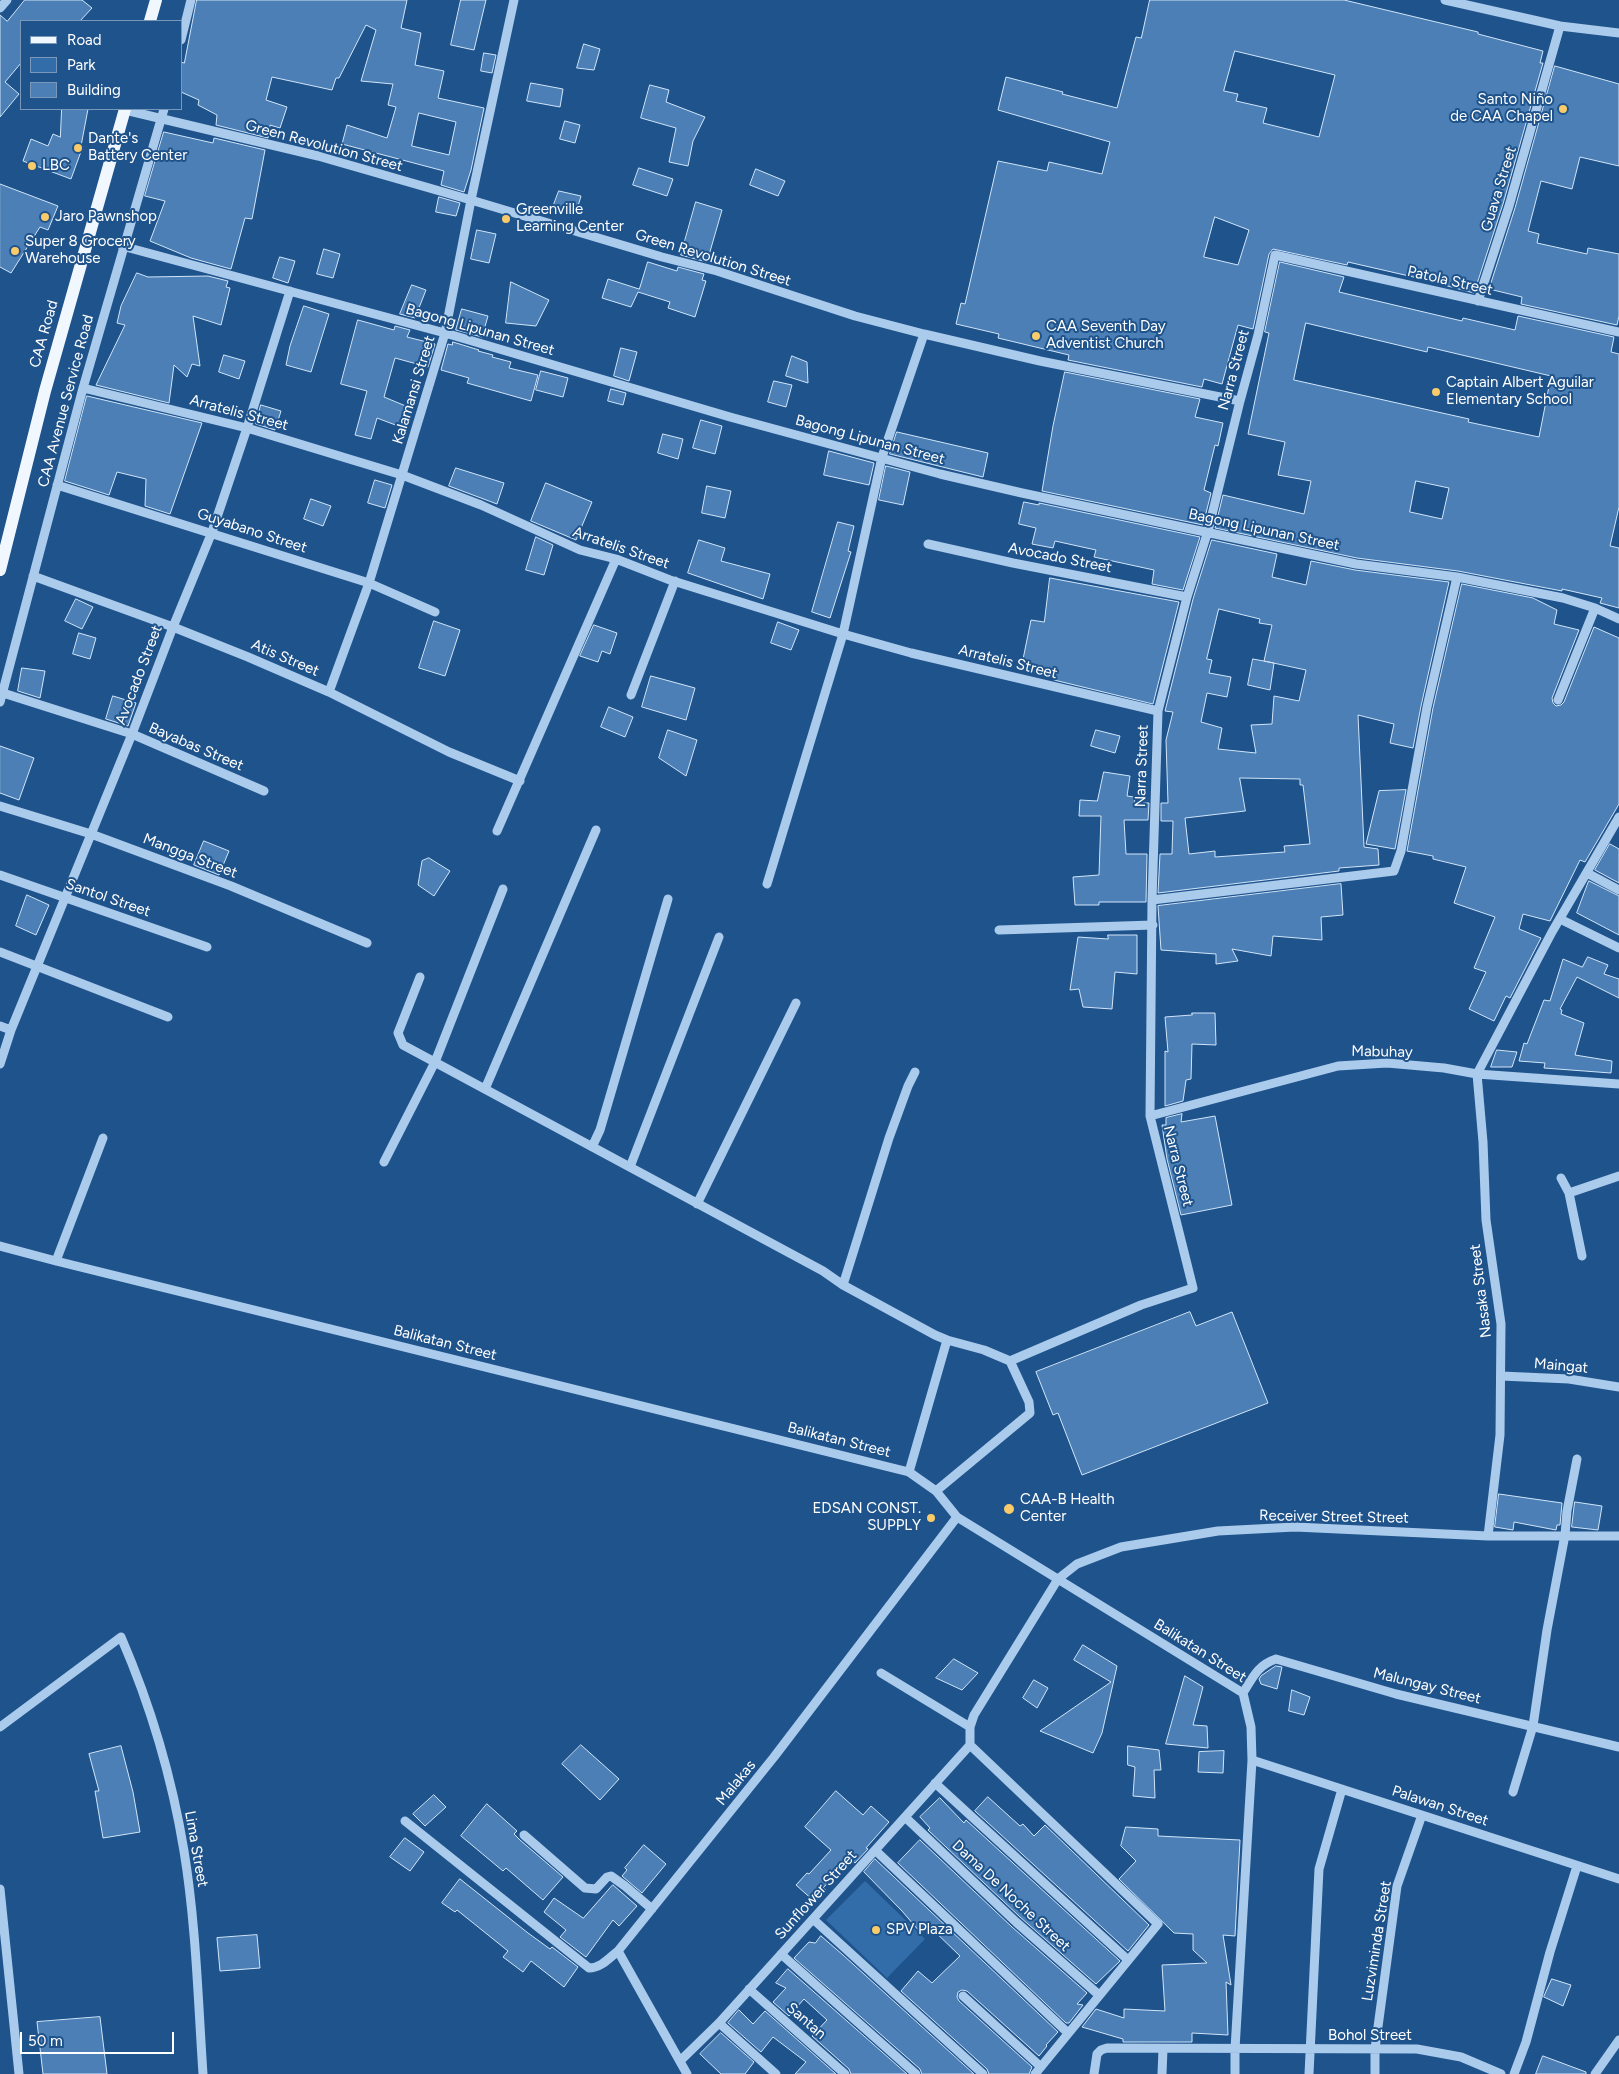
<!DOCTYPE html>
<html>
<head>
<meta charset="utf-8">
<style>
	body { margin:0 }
	#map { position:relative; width:1619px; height:2074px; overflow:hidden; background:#1f538c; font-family:Figtree,sans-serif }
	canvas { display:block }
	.legend { position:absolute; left:20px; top:20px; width:162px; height:90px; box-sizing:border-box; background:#1f538c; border:1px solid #7998ba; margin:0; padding:6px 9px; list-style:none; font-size:15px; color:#fff }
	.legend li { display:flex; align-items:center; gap:10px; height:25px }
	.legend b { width:25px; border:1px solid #7998ba }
	.scale { position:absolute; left:20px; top:2032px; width:154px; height:22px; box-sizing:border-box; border:2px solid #fff; border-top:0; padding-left:6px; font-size:15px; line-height:18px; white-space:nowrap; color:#fff; -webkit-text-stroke:4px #1f538c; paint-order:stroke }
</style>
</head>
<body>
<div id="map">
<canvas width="1619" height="2074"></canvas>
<ul class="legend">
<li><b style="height:6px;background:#f1f7ff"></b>Road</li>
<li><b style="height:14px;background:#326da9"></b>Park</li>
<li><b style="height:14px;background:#4b7fb5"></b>Building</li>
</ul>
<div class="scale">50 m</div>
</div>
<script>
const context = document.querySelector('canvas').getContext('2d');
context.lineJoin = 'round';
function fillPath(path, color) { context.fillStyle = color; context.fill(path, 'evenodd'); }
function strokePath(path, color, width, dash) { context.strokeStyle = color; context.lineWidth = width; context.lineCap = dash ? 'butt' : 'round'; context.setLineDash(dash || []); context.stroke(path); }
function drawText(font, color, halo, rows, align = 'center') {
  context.font = font + ' Figtree,sans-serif'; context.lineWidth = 4; context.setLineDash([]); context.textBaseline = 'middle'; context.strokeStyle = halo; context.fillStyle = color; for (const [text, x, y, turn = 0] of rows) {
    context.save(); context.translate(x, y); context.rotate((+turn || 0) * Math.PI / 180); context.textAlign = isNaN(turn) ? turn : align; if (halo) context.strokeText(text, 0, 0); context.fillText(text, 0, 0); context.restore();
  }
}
const green = new Path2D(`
	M865,1881L925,1939L887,1978L826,1920Z`);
const building = new Path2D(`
	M25,0H82L92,8L80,21H21V63L5,82L19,94L0,117V15L7,21Z
	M197,0H407L401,28L421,33L415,65L444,71L438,98L484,108L471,170L464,192L441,185L444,171L342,144L347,125L387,138L396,107L388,105L393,84L361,81L376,30L366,25L339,78H336L332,90L272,77L266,100L287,107L280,128L270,125L268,138L216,125L217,115L198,105L199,100L181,92V62L184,63ZM419,113L456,122L449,155L412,146Z
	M461,0H486L474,50L451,45Z
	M1150,0H1344L1478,32V34L1543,51L1540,63H1543L1503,204L1474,293L1444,285V284L1348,262L1347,265L1273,249L1269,254L1253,329L1238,325L1222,384L1204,379L1202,387L1068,360L1069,355L998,338L999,334L956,324L961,303L965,304L998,161L1047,171L1049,162L1102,174L1110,142L998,110L1006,77L1063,92L1062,94L1117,108L1136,37L1141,38ZM1235,51L1335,75L1319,137L1263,123L1267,108L1236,101L1238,94L1224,91ZM1215,217L1249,230L1238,265L1204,257Z
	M584,44L600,49L594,70L577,68Z
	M484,53L496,55L492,73L481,71Z
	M1555,66L1619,84V166L1580,157L1572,189L1541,181L1528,231L1539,234L1537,243L1587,254L1588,248L1619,254V316L1617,325L1521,304L1522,297L1489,289L1515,208Z
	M531,83L563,89L560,107L527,101Z
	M650,85L669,90L666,102L705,117L693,141L688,166L669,162L676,128L641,118Z
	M62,109H88L81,146H83L71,179L23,161L31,139L48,146L53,134L60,137Z
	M565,121L580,125L575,143L560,139Z
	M164,132L213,143L214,138L265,150L252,219L245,218L231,269L191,258L150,241L165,201L145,196Z
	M639,168L673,179L667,196L633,185Z
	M756,169L785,181L778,196L750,185Z
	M0,184L58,206L48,230L40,227L11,273L0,267Z
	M559,191L581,196L576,213L553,207Z
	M439,197L460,203L456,216L436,212Z
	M696,202L722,210L707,262L681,255Z
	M477,230L496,234L489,263L471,259Z
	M324,249L340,254L333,278L317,274Z
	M280,257L295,261L288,283L273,278Z
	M648,262L677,271L678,267L704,274L702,280L706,281L695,317L668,308L670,302L638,292L631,307L602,298L608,279L639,289Z
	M1280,262L1344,277L1339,292L1462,321L1463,318L1515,330L1518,316L1614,337L1611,352L1619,354V507L1610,546L1619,548V608L1600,603L1602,598L1562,589V591L1458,571L1357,558L1215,528L1223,495L1304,514L1311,481L1278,475L1285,442L1248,434L1269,333L1265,332ZM1306,323L1427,352L1428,347L1551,376L1539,437L1468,422L1469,419L1294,380ZM1416,481L1449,488L1442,519L1410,512Z
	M137,273L148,277L208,276L228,281L226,287L230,288L221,325L193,316L200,366L192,364L187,377L174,365L169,403L96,385L125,325L117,323L121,306Z
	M511,282L549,300L536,326L506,323Z
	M412,285L426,290L415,318L400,314Z
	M304,306L329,314L311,372L286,365L290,346Z
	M462,309L488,316L482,337L456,330Z
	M358,320L394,330L395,326L410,330L407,337L435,344L428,367L395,358L384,397L413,409L406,429L377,418L371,439L355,435L367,391L341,384Z
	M453,342L479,350L478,351L493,355L492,357L511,362L509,368L538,375L531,401L467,383L469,378L441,370L448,344L452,345Z
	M621,348L637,352L629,381L614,376Z
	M224,355L245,361L239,379L219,372Z
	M792,356L807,362L808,383L786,376Z
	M541,371L568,378L563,397L536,390Z
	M1065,372L1200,399L1195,417L1223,423L1218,446L1215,445L1204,490L1211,493L1203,525L1042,491L1053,426Z
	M774,381L792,385L786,407L768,402Z
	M611,389L626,393L623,405L608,401Z
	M87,396L202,423L170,514L145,506L146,479L117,472L109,495L65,481Z
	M261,405L281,411L275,430L256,424Z
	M701,420L722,426L715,454L693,448Z
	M897,432L988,453L983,477L890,454Z
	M663,434L683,439L678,459L658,453Z
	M829,451L874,463L869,485L824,475Z
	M886,466L910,472L903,505L879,500Z
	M456,468L504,483L497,504L449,486Z
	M375,480L392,485L385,508L368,503Z
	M546,483L592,502L576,540L531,521Z
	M707,486L731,491L725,518L702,513Z
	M311,499L331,506L323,526L304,519Z
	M1024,502L1039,505V503L1200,537L1183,590L1152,584L1154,570L1094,557L1096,550L1055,541L1053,548L1032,544L1036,528L1019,524Z
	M838,522L854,526L848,551L851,552L830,618L812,612Z
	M536,537L553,545L544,575L526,570Z
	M699,540L725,548L721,561L770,574L763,599L688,573Z
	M1212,540L1277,554L1272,577L1306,585L1311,561L1355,570L1449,582L1421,706L1413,748L1390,743L1394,724L1358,715L1364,847L1378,849L1379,865L1339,868V871L1158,893L1160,854H1172L1173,821H1161V803H1168L1166,740L1173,712L1165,711L1193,599ZM1219,609L1260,619L1259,623L1272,625L1264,661L1306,670L1299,701L1274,696L1272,724L1251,725L1256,753L1218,749L1222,728L1201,722L1207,693L1227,697L1231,677L1209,673L1212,660L1207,659ZM1240,778L1300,779V785H1303L1310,844L1284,846L1285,852L1215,857V851L1189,854L1185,818L1245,811Z
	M1050,578L1179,602L1153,704L1054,680L1055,676L1021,669L1031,620L1044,622Z
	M1462,584L1533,598L1557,610L1554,624L1579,630L1552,698L1553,703L1556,706L1561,705L1564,702L1594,627L1619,638V804L1585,862L1580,860L1550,921L1523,914L1519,929L1541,938L1510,998L1506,996L1494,1021L1469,1009L1486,972L1474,968L1495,917L1454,903L1466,867L1433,859V856L1407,851L1433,708Z
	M76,599L93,607L82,629L65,621Z
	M434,621L460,630L445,676L419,668Z
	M778,622L799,630L791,650L771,643Z
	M594,625L617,633L610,654L602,651L598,662L580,656Z
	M79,633L96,638L90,659L73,654Z
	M1253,659L1274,663L1270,690L1248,685Z
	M22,668L45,671L40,698L18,691Z
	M651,676L695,688L686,720L642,707Z
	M113,696L136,703L128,726L106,719Z
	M609,707L633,717L625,737L601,727Z
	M668,730L697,740L686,776L659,758Z
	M1096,730L1120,736L1115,753L1091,746Z
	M0,746L34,758L19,800L0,793Z
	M1104,772L1130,776L1127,796L1134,797L1135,803H1149L1148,820H1124L1126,854H1147L1146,902H1099V905H1075L1073,877L1099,875L1101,816H1079L1080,800L1097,801Z
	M1406,790L1395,849L1366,844L1379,791Z
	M204,841L229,851L219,875L194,865Z
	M1610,844L1619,849V883L1595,870Z
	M429,858L450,871L434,896L418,885L422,861Z
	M1589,881L1619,896V935L1577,913Z
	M1341,884L1343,915L1321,917L1322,940L1273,936L1271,956L1232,949L1238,961L1216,964V954L1161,950L1158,906Z
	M27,895L49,905L36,935L16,926Z
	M1108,935H1137V974L1115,972L1112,1009L1083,1007L1079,989L1070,990L1078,937L1108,939Z
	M1588,957L1608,965L1604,974L1619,979V998L1577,977L1560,1009L1562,1010L1561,1014L1584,1023L1575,1055L1612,1061L1611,1073L1544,1068L1545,1063L1519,1061L1524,1043L1527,1044L1544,1000L1550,1001L1563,959L1582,967Z
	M1192,1013H1215L1216,1045L1192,1044L1191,1079L1186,1080L1183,1101L1165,1106V1051L1168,1052L1165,1017L1192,1015Z
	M1497,1050L1517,1052L1512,1067H1491Z
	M1182,1114L1181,1122L1215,1116L1232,1205L1181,1215L1167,1159L1162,1125H1166V1118Z
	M1190,1312L1196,1326L1232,1312L1268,1403L1082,1475L1058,1413L1053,1415L1036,1372Z
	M1499,1494L1562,1503L1560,1525H1557L1556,1530L1514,1522L1513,1530L1495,1527Z
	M1575,1502L1602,1506L1598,1530L1572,1527Z
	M1083,1645L1117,1666L1102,1733L1093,1753L1040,1731L1111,1682L1074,1660Z
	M954,1659L978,1673L962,1690L936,1678Z
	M1276,1666L1282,1667L1277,1689L1261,1684L1259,1679L1261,1676Z
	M1185,1676L1203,1687L1193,1725L1207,1726L1208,1748L1166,1744Z
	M1034,1680L1048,1688L1037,1708L1023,1698Z
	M1292,1690L1310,1697L1304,1715L1289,1711Z
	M581,1745L619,1779L600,1800L562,1764Z
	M121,1746L133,1792L140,1832L103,1838L95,1791H99L89,1754Z
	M1128,1746L1159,1750L1161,1770H1154L1155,1798L1133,1796L1135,1767L1128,1765Z
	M1224,1751L1223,1773L1198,1772L1199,1752Z
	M836,1791L863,1815L871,1806L889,1822L866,1848L868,1849L855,1863L850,1859L823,1888L826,1890L815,1902L796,1885L807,1873L809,1874L831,1850L805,1827Z
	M434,1795L446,1807L425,1826L413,1814Z
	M988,1797L1020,1826L1023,1824L1034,1836L1045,1825L1149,1925L1128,1951L975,1811Z
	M940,1798L964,1823L966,1820L1120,1961L1096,1984L1020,1917L928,1830L930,1828L920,1817Z
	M487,1804L517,1831L514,1834L520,1840L563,1877L543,1900L506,1868L503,1871L461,1836Z
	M1126,1827L1158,1829V1836L1240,1840L1235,1936L1223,1935L1231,1985L1226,1982L1228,2035L1192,2033V2042H1123V2039L1082,2027L1096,2009L1124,2018V2009L1165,2011L1162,1965L1207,1963L1193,1950V1934L1174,1933L1119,1879L1136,1861L1121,1846Z
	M405,1838L424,1852L410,1871L390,1857Z
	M920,1840L1012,1927L1087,1993L1077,2004L1083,2005L1069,2023H1066L898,1863Z
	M644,1845L666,1864L642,1893L622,1876L627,1870L625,1868Z
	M875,1859L1058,2032L1046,2045L1047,2046L1039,2056L967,1991L962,1990L958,1992L957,1997L959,2001L1032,2067L1029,2074H989L987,2069L901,1991L918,1971L932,1983L960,1956L928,1925L920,1932L902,1911L864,1872Z
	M460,1879L528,1933L550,1949L552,1947L578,1967L564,1987L531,1961L523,1972L503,1957L508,1951L457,1910L455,1912L442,1903Z
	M613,1885L637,1906L619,1926L613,1920L586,1957L560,1937L566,1930L544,1912L554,1898L583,1918Z
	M257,1935L260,1968L220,1971L217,1938Z
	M821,1936L843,1955L974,2074H922L920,2069L794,1958L809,1942L815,1943Z
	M788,1969L907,2074H851L849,2069L812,2036L827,2020L804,1999L789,2016L773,2002L786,1988L776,1983Z
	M1552,1979L1571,1985L1563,2006L1544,1997Z
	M739,2010L753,2024L765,2011L836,2074H795L806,2062L773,2037L761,2052L728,2023Z
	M100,2017L107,2074H43L37,2022Z
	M721,2033L754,2062L745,2074H721L700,2054Z
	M1543,2056L1586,2072V2074H1536Z`);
const minor = new Path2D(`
	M1445,0L1560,26L1619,33
	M0,8L7,0
	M181,40L191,0
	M125,110L318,156L471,200L662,257L717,271L855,316L924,334L1040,361L1240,401
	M122,246L445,333L730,417L940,474L1022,493L1356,564L1457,577L1563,598L1595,608L1619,619
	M1478,301L1509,206L1560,26
	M83,388L247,428L402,475L481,505L580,550L616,559L670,580L843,634L911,653L1158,711
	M57,485L369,583L435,612
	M928,544L1013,563L1187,597
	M33,576L173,627L248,657L329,692L449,752L520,781
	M329,692L369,583L445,333L471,200L514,0
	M3,693L132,734L264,791
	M631,695L675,581
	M1558,700L1595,608
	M0,702L83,388L164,109
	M0,806L91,834L231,886L367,943
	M497,831L616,559
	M1587,873L1619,890
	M0,875L207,947
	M767,884L843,634L882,457L924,334
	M1152,900L1394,871L1401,851L1427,707L1457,577
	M1560,919L1619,948
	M999,930L1153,925
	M0,952L168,1017
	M420,977L398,1033L403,1045L823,1271L843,1285L935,1335L947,1340L984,1350L1010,1361L1029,1402L1030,1413L936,1491
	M0,1026L11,1030
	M0,1064L11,1030L132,734L173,627L212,532L247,428L290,291
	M485,1089L596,830
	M1150,1116L1338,1066L1387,1063L1444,1068L1477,1074L1619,1084
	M592,1147L600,1130L668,899
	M384,1162L435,1062L503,889
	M630,1167L719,937
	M1561,1178L1569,1193L1582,1256
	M1569,1193L1619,1176
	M697,1204L796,1003
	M0,1246L56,1261L909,1472L936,1491L957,1517L1243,1693L1251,1727L1252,1760L1235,2049V2074
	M56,1261L103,1138
	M843,1285L889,1138L908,1086L915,1072
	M1010,1361L1141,1305L1193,1288L1150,1116L1152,900L1158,711L1187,597L1208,531L1240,401L1258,335L1275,255L1619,332
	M1501,1376L1569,1379L1619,1387
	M909,1472L947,1340
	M1488,1536L1500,1435L1501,1324L1486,1220L1483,1142L1477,1074L1552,932L1619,817
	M881,1673L970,1727
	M1243,1693C1253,1677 1258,1665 1276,1659L1396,1694L1619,1747
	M0,1727L121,1637C150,1704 172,1778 184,1851C196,1924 198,2000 203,2074
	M1252,1760L1619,1879
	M935,1783L1128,1960
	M1513,1792L1533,1726L1547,1630L1565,1535L1567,1511L1577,1459
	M905,1817L1016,1922L1099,1995
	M405,1821L589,1968C601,1968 609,1958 618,1951
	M524,1835L585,1888L596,1889L607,1877L611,1876L625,1886L652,1909
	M875,1850L1068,2033
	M0,1889L19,2074
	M813,1919L983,2074
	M781,1954L916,2074
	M749,1989L845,2074
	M963,1996L1041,2067
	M719,2023L776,2074
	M680,2061L719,2023L970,1745
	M687,2074L618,1951L774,1757L957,1517
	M1035,2074L1158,1924L970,1745V1727L974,1715L1058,1579L1077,1564L1121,1547L1218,1531L1295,1527L1488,1536H1619
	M1094,2074L1097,2054L1101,2050L1107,2048L1417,2049L1461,2057L1501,2074
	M1162,2074L1163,2049
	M1309,2074L1319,1869L1342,1789
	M1375,2074V2049L1397,1886L1422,1815
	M1514,2074L1526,2042L1550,1952L1577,1866
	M1595,2074L1619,2040`);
const major = new Path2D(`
	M150,21L156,0
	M0,570L45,391L125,109`);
const markers = [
	[1563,109,5,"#facb6b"],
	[78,148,5,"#facb6b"],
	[32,166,5,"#facb6b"],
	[45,217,5,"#facb6b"],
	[506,219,5,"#facb6b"],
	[15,251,5,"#facb6b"],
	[1036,336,5,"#facb6b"],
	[1436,392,5,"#facb6b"],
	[1009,1509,6,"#facb6b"],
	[931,1518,5,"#facb6b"],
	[876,1930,5,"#facb6b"]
];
const poiNames = [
	["Santo Niño",1553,100,"right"],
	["de CAA Chapel",1553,117,"right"],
	["Dante's",88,139],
	["Battery Center",88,156],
	["LBC",42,166],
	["Greenville",516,210],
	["Learning Center",516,227],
	["Jaro Pawnshop",55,217],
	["Super 8 Grocery",25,242],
	["Warehouse",25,259],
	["CAA Seventh Day",1046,327],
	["Adventist Church",1046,344],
	["Captain Albert Aguilar",1446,383],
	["Elementary School",1446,400],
	["CAA-B Health",1020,1500],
	["Center",1020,1517],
	["EDSAN CONST.",921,1509,"right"],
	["SUPPLY",921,1526,"right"],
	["SPV Plaza",886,1930]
];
const streetNames = [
	["Green Revolution Street",324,146,15],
	["Guava Street",1499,189,-73],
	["Green Revolution Street",713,258,17],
	["Patola Street",1450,281,13],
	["Bagong Lipunan Street",480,330,16],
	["CAA Road",44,334,-74],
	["Narra Street",1234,370,-75],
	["Kalamansi Street",414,390,-73],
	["CAA Avenue Service Road",66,401,-75],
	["Arratelis Street",239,413,15],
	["Bagong Lipunan Street",870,440,15],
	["Bagong Lipunan Street",1264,530,12],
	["Guyabano Street",252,531,18],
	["Arratelis Street",621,548,19],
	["Avocado Street",1060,558,11],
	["Atis Street",285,658,23],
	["Arratelis Street",1008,662,14],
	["Avocado Street",139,675,-69],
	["Bayabas Street",196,747,23],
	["Narra Street",1142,766,-88],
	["Mangga Street",190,856,21],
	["Santol Street",108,898,19],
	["Mabuhay",1382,1052,1],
	["Narra Street",1178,1166,76],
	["Nasaka Street",1481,1291,-97],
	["Balikatan Street",445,1343,14],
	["Maingat",1561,1366,5],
	["Balikatan Street",839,1440,14],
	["Receiver Street Street",1334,1517,1],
	["Balikatan Street",1200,1651,32],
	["Malungay Street",1427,1686,14],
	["Malakas",736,1783,-51],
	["Palawan Street",1440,1806,18],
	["Lima Street",196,1849,80],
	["Sunflower Street",816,1895,-48],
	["Dama De Noche Street",1011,1896,43],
	["Luzviminda Street",1377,1941,-81],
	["Santan",806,2021,41],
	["Bohol Street",1370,2036]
];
fillPath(green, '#326da9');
fillPath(building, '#4b7fb5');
strokePath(building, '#d1e5f9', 1);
strokePath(minor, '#abcbec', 9);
strokePath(major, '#f1f7ff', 12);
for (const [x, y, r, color] of markers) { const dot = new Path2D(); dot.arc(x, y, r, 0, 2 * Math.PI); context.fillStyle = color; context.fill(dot); strokePath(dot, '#1f538c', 2); }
drawText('15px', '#fff', '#1f538c', poiNames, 'left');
drawText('15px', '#fff', '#1f538c', streetNames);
</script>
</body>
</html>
